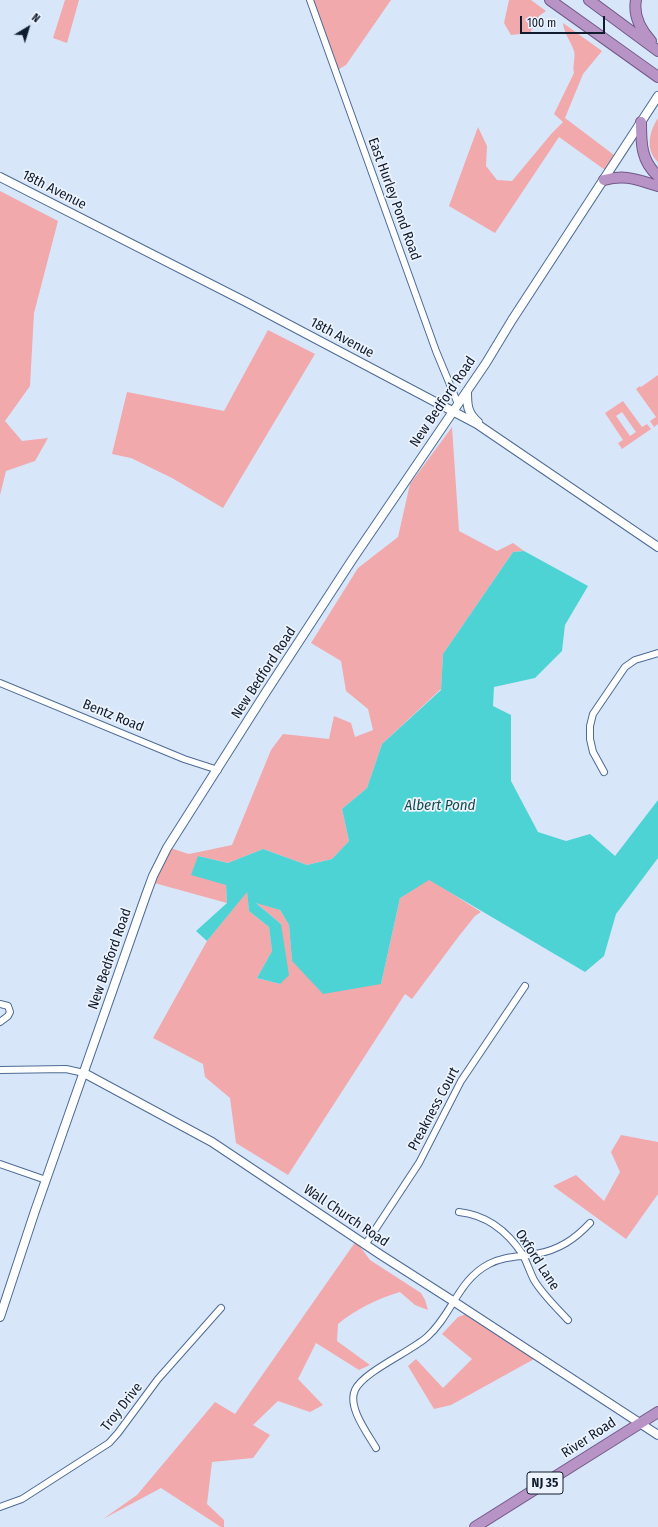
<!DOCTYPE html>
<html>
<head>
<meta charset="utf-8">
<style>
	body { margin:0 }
	#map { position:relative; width:658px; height:1527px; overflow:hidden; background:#d8e6fa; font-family:"Fira Sans Condensed",sans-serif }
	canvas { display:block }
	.north { position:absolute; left:8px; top:8px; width:40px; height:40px; -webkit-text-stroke:3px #ecf3fd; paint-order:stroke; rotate:38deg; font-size:11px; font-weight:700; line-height:16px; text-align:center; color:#101c2d }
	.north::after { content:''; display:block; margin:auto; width:14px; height:18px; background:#101c2d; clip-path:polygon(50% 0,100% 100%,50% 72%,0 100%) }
	.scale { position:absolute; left:520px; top:16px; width:85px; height:18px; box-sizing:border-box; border:2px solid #101c2d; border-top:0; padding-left:5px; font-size:12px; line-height:14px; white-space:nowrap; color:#101c2d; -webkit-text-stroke:3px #ecf3fd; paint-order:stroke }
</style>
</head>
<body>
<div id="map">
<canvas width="658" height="1527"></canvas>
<div class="north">N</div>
<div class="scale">100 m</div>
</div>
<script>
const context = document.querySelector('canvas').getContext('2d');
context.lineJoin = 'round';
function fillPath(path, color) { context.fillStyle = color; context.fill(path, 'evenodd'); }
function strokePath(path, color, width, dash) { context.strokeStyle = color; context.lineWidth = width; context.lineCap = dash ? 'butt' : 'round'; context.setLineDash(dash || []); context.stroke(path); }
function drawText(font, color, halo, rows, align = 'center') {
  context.font = font + ' "Fira Sans Condensed",sans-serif'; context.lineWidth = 3.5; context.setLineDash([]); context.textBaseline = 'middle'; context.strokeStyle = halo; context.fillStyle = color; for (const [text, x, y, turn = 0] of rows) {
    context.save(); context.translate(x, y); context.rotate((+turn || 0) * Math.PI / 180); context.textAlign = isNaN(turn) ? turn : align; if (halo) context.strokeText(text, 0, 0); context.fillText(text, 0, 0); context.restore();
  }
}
const green = new Path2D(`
	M65,0H79L67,43L53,38Z
	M308,0H391L346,65L334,72Z
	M509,0H531L546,11L539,16L530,33L511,35L504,23Z
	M563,23L602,51L583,74L565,118L614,155L605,170L559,137L495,233L449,206L478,127L487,146L486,166L497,180L512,181L552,133L563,122L554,114L574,73C572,66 576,57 574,51C571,41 564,34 563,23Z
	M658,118V162C645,150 649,132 658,118Z
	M0,191L58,221L34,313L30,386L5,421L22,441L48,438L35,461L6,471L0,495Z
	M268,330L315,354L223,508L172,478L131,458L112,454L127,392L224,411Z
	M658,375V424L654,427L650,421L656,417L636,389L640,386L641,387Z
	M623,401L642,427L647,424L651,429L622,449L618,443L623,440L605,413ZM622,412L636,432L630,436L616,416Z
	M452,427L459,531L497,551L513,543L524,551L513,552L443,654L441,689L382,744L367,788L342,809L349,841L332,859L307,865L263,849L228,863L198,856L226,885L227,903L147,881L164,846L189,854L232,845L271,750L283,734L329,739L334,716L351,723L355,737L373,730L368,709L346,691L341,661L311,643L358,568L398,537L410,484Z
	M429,879L481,912L475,916L459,936L412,999L405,994L288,1175L236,1143L230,1098L205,1077L203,1064L153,1038L207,941L247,891L249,911L269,927L272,951L257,978L280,984L281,924L255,902L280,910L289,925L292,961L381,984L400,898Z
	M621,1135L658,1142V1194L626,1239L553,1186L576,1175L604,1201L620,1172L611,1152Z
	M356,1241L370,1260L421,1293L425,1300L428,1310L415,1305L400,1292C377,1299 356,1309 338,1324L337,1341L370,1365L359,1370L316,1343L298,1379L323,1405L310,1412L278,1401L253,1425L270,1435L253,1458L212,1462L207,1504L224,1520V1527H221L161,1488L103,1519L137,1495L215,1402L235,1414Z
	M466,1314L536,1358L451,1405L434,1409L408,1366L416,1359L443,1388L472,1359L442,1334L458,1317Z`);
const water = new Path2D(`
	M524,551L588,586L565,625L562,651L535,678L494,687L493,706L511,715V781L538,832L566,841L590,834L615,856L658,800V858L616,914L604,956L585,972L429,880L400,898L381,984L323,994L292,961L289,925L280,910L256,903L281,924L289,975L280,984L257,978L272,951L269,927L249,911L247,892L207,941L196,931L227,903L226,885L191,875L198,856L228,863L263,849L307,865L332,859L349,841L342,809L367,788L382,744L441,690L443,654L513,552Z`);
const minor = new Path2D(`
	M310,0L436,351L458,404
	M0,683L184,759L218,770
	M604,772L593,752L590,739V726L593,714L625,667L635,660L658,653
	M0,1004L8,1006L10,1012L8,1016L0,1022
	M0,1070L66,1069L84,1073
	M0,1164L46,1180
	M459,1212C487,1215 508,1232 523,1255C527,1263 530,1272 534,1280C543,1295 556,1307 568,1320
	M365,1245L419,1163L461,1081L525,986
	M376,1448C368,1434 347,1407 355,1390C363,1372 410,1352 427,1337C452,1315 458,1280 489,1264C504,1256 520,1257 536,1254C559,1250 575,1239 590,1223
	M0,1507L22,1499L109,1443L118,1433L158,1379L221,1308`);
const tertiary = new Path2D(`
	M0,177L246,302L477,424L658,547
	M467,391C467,404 467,413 478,422
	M84,1073L212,1142L381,1255L453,1301L658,1435
	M0,1317L35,1211L146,895L153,876L167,848L266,692L352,560L486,363L512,320L658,96`);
const trunk = new Path2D(`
	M550,0L658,77
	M589,0L658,51
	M636,0C633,16 641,30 651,41
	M641,122C641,143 641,161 658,176
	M604,180C626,174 637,180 658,186
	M475,1527L658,1412`);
const shields = [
	[545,1483,36]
];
const shieldNames = [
	["NJ 35",545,1483]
];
const streetNames = [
	["18th Avenue",54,190,27],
	["East Hurley Pond Road",394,199,70],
	["18th Avenue",342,338,28],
	["New Bedford Road",443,402,-56],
	["New Bedford Road",264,673,-57],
	["Bentz Road",113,716,22],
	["New Bedford Road",110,959,-71],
	["Preakness Court",434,1109,-62],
	["Wall Church Road",346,1216,34],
	["Oxford Lane",537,1260,57],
	["Troy Drive",122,1407,-52],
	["River Road",589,1438,-33]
];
const waterNames = [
	["Albert Pond",440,806]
];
fillPath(green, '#f1a9ac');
fillPath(water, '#4ed3d5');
strokePath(minor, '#4d6b95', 8);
strokePath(tertiary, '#4d6b95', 10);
strokePath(trunk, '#725987', 12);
strokePath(minor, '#fff', 6);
strokePath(tertiary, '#fff', 8);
strokePath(trunk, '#b894c6', 10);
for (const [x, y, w] of shields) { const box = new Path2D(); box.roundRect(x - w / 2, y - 11, w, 22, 3); context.fillStyle = '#ecf3fd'; context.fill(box); strokePath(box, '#101c2d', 1); }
drawText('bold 13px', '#101c2d', null, shieldNames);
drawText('14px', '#101c2d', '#ecf3fd', streetNames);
drawText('italic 15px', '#154e4f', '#ecf3fd', waterNames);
</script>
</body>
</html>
